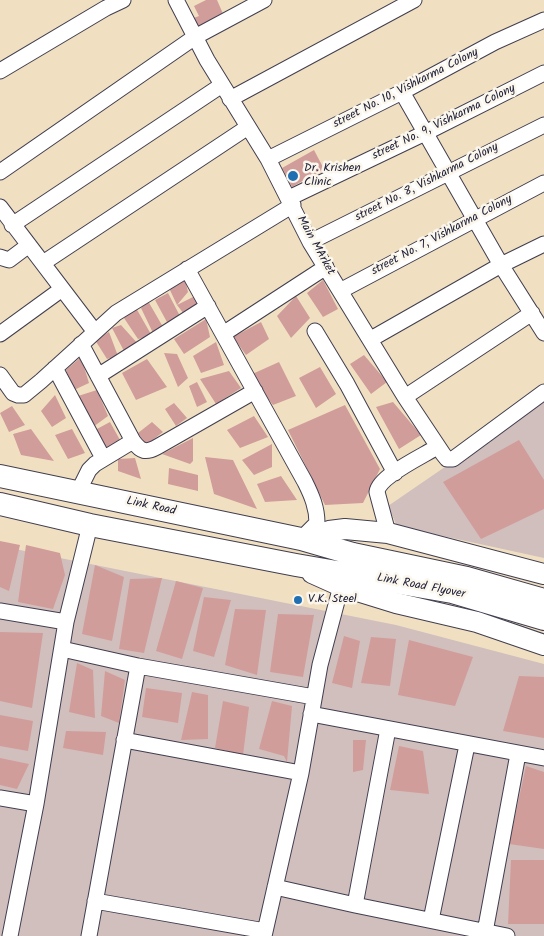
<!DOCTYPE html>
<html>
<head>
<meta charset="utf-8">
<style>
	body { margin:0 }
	canvas { display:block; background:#f0e0c1 }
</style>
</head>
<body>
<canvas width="544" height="936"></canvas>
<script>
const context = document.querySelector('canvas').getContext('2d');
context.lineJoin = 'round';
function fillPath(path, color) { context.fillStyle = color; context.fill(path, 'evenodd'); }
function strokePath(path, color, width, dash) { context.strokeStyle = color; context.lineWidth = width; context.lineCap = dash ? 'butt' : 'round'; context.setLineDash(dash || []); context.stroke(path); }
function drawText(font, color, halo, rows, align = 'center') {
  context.font = font + ' Kalam,sans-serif'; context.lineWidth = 5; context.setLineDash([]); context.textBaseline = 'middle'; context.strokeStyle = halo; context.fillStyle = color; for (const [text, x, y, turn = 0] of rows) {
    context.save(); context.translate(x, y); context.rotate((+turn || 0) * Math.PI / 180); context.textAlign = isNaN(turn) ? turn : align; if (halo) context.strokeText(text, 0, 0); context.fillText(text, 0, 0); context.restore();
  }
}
const industrial = new Path2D(`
	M544,399V558L397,526L388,506Z
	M0,546L396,625L544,664V936H0Z`);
const building = new Path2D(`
	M206,0H217L224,16L196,29L191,19L199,16L194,6Z
	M314,150L324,169L292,187L282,168Z
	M185,279L188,292L177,305L195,296L199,305L184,314L177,305L169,288Z
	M323,280L338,309L323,317L307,293Z
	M168,293L181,318L168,324L155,300Z
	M296,296L310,318L291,338L277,316Z
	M148,301L163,327L153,333L141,308Z
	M136,308L152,336L138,339L124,318Z
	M206,319L210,337L184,354L174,339Z
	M261,322L269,339L246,355L233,337Z
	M121,325L139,345L125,353L112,328Z
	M109,332L118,356L107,359L95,340Z
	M216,342L224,365L201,373L193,356Z
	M164,353L177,354L188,378L178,387Z
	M364,355L387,382L371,394L350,364Z
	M81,357L89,383L74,390L66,370Z
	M147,359L167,387L136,400L122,373Z
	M279,362L296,396L273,405L250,375Z
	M320,367L336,394L316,408L299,378Z
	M229,371L241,388L216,404L200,379Z
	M197,382L207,402L197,407L189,386Z
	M97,390L108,416L93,427L78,396Z
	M55,395L66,418L52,427L41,411Z
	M393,402L421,435L399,449L376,407Z
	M174,403L187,418L176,426L165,409Z
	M345,405L380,469L363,503L325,505L288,430Z
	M12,406L25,425L9,432L0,413Z
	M254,416L268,437L240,448L227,430Z
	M110,422L120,440L105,450L95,430Z
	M152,422L163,432L146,445L138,433Z
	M31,429L54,461L21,455L13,434Z
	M72,429L85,453L68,459L55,435Z
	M193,438V461L190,464L162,454Z
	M519,440L544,480V509L481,539L443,482Z
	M272,444V467L254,475L242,460Z
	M205,457L233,460L257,509L214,494Z
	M135,458L141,479L118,471V459Z
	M169,468L198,475V491L168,484Z
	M281,476L297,500L265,502L257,484Z
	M0,541L20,545L9,591L0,587Z
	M26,545L60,553L65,575L53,609L18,602Z
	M95,565L124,577L112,641L82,634Z
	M162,578L144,653L119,649L130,579Z
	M176,581L203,588L182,659L156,651Z
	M204,597L231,600L214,657L193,651Z
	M235,609L266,610L257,675L225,665Z
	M278,614L314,615L303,677L270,672Z
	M0,632L43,633L32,708L0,701Z
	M344,636L360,641L352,688L332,683Z
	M371,637L396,639L390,686L361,683Z
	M409,640L473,657L455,706L398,695Z
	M77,663L93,670L95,718L69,712Z
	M105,671L125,680L119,723L101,716Z
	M519,676L544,677V738L503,731Z
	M146,688L182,693L178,723L142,717Z
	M192,692L208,695V739L181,740Z
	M223,701L249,707L243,755L215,748Z
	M272,701L292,706L287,762L284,756L259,749Z
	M0,715L33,721L28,751L0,746Z
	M66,731L106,732L103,755L63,748Z
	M353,740H366L363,770L353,772Z
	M399,746L423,751L429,794L390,790Z
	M0,758L29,764L17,789L0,785Z
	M526,766L544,772V849L509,844Z
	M511,860H544V924H508Z`);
const street = new Path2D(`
	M176,0L207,60L268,159L310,242L405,397L443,454L447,459H453L544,392
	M0,71L106,8L123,0
	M402,92L501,265L544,333
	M230,99L414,0
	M268,159L402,92L495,42L544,20
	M0,172L195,37L264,0
	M289,198L425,133L544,73
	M0,207L95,332
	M12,225L222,85
	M310,242L544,125
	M0,257L9,260L29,245
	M43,263L248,127
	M187,269L305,482C312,496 317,508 317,523L302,538
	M340,291L544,183
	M315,331L347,384L395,473
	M0,334L62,289
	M223,334L326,267
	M371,339L501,265L544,244
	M81,344L133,441C141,452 146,453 157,447L255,391
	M55,368L103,458
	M0,375L13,393L18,395H24L41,381L116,313L293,205
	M98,376L208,306
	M405,397L532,313
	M78,492L89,470L95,464L133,441
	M388,533L377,492C379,476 423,456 437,447
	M0,611L66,622
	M62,649L138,666L314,697
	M311,714L544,758
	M124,740L301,773
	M0,798L36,804
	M275,887L355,905L507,936
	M95,901L265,931
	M355,905L388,729
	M431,920L467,745
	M485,932L518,754
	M10,936L36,804L66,622L90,525
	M89,936L138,666
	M264,936L301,773L320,665L341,586`);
const secondary = new Path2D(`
	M301,539L329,531L345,529L388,533L544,574
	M312,573L341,586L396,603L477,622L544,645`);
const primary = new Path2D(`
	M0,476L301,539L353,554L467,578L544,600
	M0,504L90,525L296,565L452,592L544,619`);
const markers = [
	[293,176,6,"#1f6fb2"],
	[298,600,5,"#1f6fb2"]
];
const streetNames = [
	["street No. 10, Vishkarma Colony",406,89,-27],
	["street No. 9, Vishkarma Colony",444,123,-26],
	["street No. 8, Vishkarma Colony",427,183,-27],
	["street No. 7, Vishkarma Colony",442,236,-28],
	["Main MArket",315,246,61],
	["Link Road",151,507,12],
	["Link Road Flyover",421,587,11]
];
const poiNames = [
	["Dr. Krishen",304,169],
	["Clinic",304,183],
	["V.K. Steel",308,600]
];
fillPath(industrial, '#d1bfbe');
fillPath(building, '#d19d9a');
strokePath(street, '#413e4f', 17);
strokePath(secondary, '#413e4f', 22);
strokePath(primary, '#413e4f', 24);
strokePath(street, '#fff', 15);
strokePath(secondary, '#fff', 20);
strokePath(primary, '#fff', 22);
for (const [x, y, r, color] of markers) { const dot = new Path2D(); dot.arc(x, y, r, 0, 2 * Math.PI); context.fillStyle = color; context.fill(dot); strokePath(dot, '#fbf7ec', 2); }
drawText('12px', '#22223b', '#fbf7ec', streetNames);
drawText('12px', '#22223b', '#fbf7ec', poiNames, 'left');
</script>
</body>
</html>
